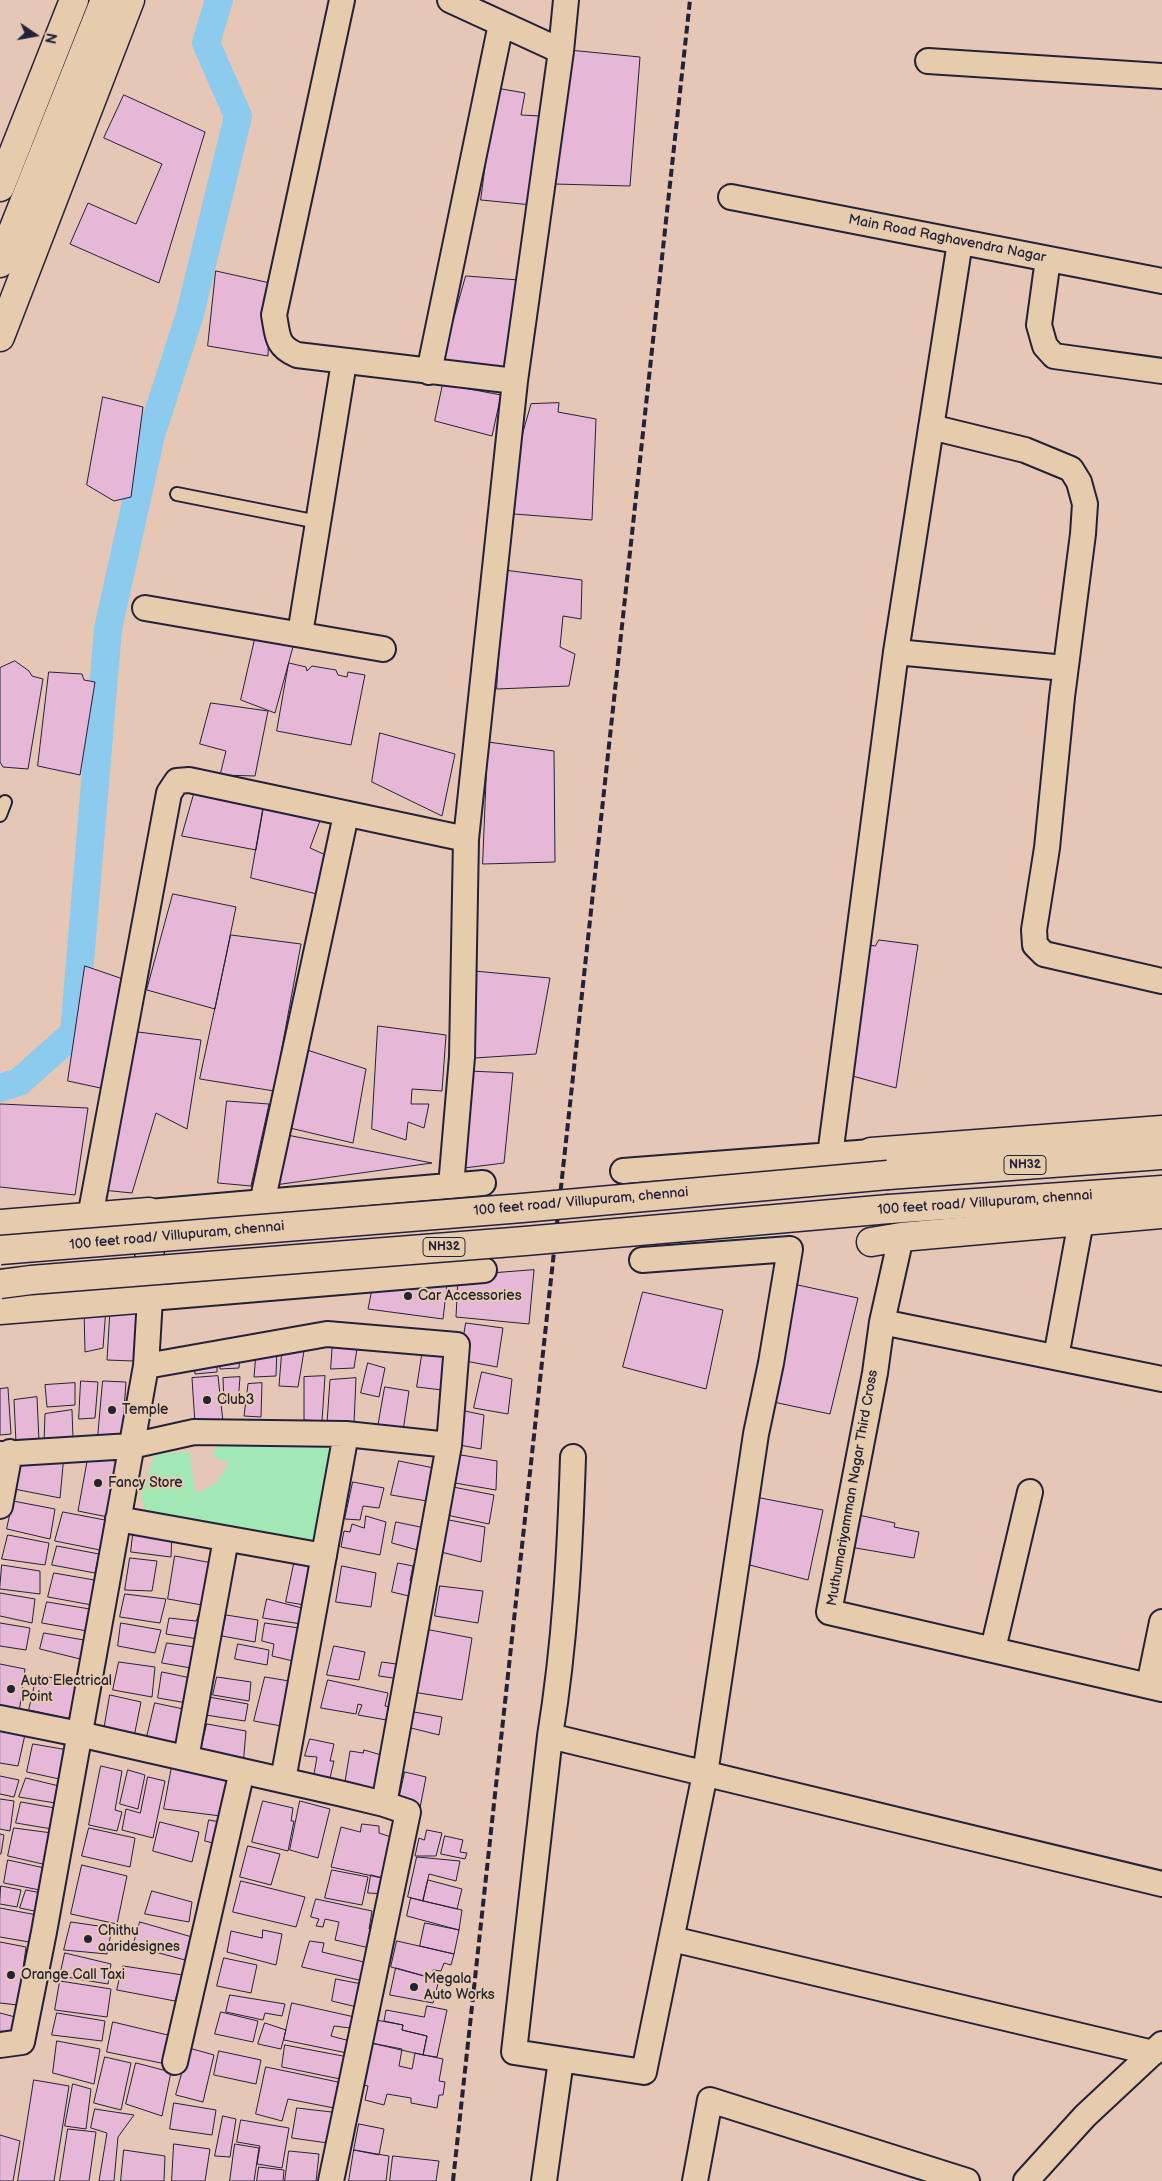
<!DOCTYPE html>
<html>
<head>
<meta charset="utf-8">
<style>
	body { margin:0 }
	#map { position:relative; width:1162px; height:2181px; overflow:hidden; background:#e6c7b6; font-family:"Balsamiq Sans",sans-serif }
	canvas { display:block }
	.north { position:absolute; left:10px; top:10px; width:50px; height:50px; -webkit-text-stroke:4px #e6cbad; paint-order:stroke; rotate:102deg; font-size:14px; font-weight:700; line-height:20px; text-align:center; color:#22223b }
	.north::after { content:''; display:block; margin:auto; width:18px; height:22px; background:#22223b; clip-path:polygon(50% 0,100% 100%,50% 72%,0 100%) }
</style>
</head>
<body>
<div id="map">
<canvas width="1162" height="2181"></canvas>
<div class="north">N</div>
</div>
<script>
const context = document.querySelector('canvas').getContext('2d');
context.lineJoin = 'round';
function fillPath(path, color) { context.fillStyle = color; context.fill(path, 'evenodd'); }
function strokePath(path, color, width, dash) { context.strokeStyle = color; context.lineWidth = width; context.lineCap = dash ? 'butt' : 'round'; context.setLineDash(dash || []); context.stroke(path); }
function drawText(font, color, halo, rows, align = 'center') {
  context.font = font + ' "Balsamiq Sans",sans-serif'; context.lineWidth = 4; context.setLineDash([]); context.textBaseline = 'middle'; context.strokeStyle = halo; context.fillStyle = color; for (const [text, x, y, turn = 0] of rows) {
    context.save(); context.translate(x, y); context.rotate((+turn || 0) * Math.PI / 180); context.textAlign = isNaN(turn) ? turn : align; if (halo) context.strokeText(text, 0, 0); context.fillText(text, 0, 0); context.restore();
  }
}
const green = new Path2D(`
	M217,1444L330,1448L318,1547L182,1519L145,1509L141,1495L155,1454L189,1452L196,1494L216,1483L229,1464L213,1456Z`);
const canal = new Path2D(`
	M0,1088L19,1082L74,1033L108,629L151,435L190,314L238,116L206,43L219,0`);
const building = new Path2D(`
	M569,50L640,57L630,186L554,184Z
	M496,88L525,93L521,115L541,116L532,205L481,200Z
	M124,95L205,132L159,283L70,244L88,203L136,224L162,164L104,138Z
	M216,271L270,283L268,356L208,346Z
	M466,276L519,280L516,375L442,361Z
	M443,384L501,395L492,436L435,421Z
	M103,397L143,407L131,497L114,501L87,485Z
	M559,403L558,412L596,419L592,520L514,514L517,453L531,404Z
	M504,570L582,580L581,619L563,616L560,647L575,654L569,686L497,689Z
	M255,639L294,643L275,713L241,700Z
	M15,661L29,671L32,676L43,679L28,769L3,767L0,762V668Z
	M289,663L306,667L307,671L312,666L336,670L338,675L347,677L348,672L365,675L351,745L277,731Z
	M49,672L82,674L84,680L95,682L80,775L38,766Z
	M211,703L268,711L255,776L220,775L226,751L200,744Z
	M380,733L455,754L442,816L372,782Z
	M488,742L554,751L555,862L483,864Z
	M196,787L264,804L256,850L182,836Z
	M264,804L321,818L310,848L328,856L317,894L251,878Z
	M173,894L236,907L215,1009L147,990Z
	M231,935L301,944L274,1091L200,1079Z
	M879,940L918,945L896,1088L838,1072L859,943L875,946Z
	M85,966L123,979L105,1089L68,1081Z
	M474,971L550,978L536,1054L475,1058Z
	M378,1026L446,1035L442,1091L412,1089L411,1104H429L424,1128L408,1122L406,1140L372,1129Z
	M138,1032L201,1040L187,1129L156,1113L132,1193L102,1190Z
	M307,1050L366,1069L353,1143L290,1128Z
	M469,1071L513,1073L504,1163L464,1168Z
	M227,1101L269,1104L251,1186L218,1183Z
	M0,1104L88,1108L75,1195L0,1187Z
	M287,1135L432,1163L275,1185Z
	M534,1270L529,1324L456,1317L458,1276Z
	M448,1277L443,1319L368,1309L373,1284Z
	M784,1282L858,1298L830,1414L759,1399Z
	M643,1292L723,1310L706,1389L623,1367Z
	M138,1307L134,1361L107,1360L110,1310Z
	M106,1308L103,1348L85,1352L84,1309Z
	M466,1323L503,1328L497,1367L460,1360Z
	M333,1339L358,1342L354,1368L331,1369Z
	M305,1345L298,1387L279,1386L282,1348Z
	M277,1349L276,1376L254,1377L256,1353Z
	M423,1349L445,1352L442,1390L417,1387Z
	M240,1354L239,1368L220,1369V1357Z
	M217,1357V1372L195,1374L194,1362Z
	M368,1363L385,1368L379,1397L361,1393Z
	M482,1372L512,1379L508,1414L474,1408Z
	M218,1376L223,1422L195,1424L192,1378Z
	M325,1376L322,1421L304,1420V1377Z
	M240,1377L238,1403H224L223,1378Z
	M356,1378L354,1424L327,1423L330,1380Z
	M81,1381L98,1382L95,1418L79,1419Z
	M103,1381L126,1382L122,1438L98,1437Z
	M75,1383V1405L47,1407L45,1385Z
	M262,1383L261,1417L244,1416L248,1384Z
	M385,1387L409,1391L403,1431L378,1427Z
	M8,1388L11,1434L0,1435V1389Z
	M37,1397L39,1441L16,1443L14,1400Z
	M72,1410L73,1439L44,1442L45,1414Z
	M460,1410L484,1415L481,1449L454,1444Z
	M119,1453L108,1517L78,1511L88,1456Z
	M455,1454L497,1461L496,1490L449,1482Z
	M64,1455L60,1498L14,1489L21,1457Z
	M399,1461L434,1468L427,1501L391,1495Z
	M353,1482L384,1488L379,1508L363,1506L360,1520L345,1519Z
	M448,1486L494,1495L489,1524L442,1514Z
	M745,1495L823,1510L808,1580L738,1562Z
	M13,1501L55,1509L50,1539L7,1529Z
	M63,1512L105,1520L100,1550L55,1541Z
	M854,1514L895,1523L894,1527L919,1532L914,1558L850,1547Z
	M366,1516L386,1522L380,1555L341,1547L344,1531L350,1532L352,1524L364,1528Z
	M444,1519L485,1527L481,1562L437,1551Z
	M396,1522L425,1528V1552L392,1543Z
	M134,1526L172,1533L171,1557L131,1552Z
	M8,1535L49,1543L45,1565L2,1559Z
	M57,1546L99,1554L95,1573L52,1565Z
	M175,1556L212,1563L202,1605L168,1599Z
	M130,1558L157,1561L152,1591L125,1590Z
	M295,1559L314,1564L305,1605L286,1602Z
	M398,1563L413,1566L410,1581L420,1583L417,1598L392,1592Z
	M2,1565L40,1571V1594L0,1589Z
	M342,1566L376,1573L371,1607L336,1602Z
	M54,1573L94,1580L92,1605L48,1597Z
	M440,1586L483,1591L478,1623L435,1616Z
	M0,1593L35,1599L32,1623L0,1616Z
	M125,1594L166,1599L160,1623L120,1617Z
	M267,1599L302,1608L301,1624L263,1618Z
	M47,1602L90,1609L87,1631L42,1623Z
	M200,1611L206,1613L198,1639L166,1634L169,1618L196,1621Z
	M226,1615L258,1620L255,1642L222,1636Z
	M0,1623L30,1628L26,1650L0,1646Z
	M121,1623L161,1630L155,1653L118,1646Z
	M265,1623L299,1628L293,1661L272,1656L274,1644L262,1641Z
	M425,1629L472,1638L462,1700L413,1692Z
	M44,1633L84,1640L80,1659L40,1649Z
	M167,1643L195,1647L191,1668L162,1663Z
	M238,1644L269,1650L267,1665L235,1659Z
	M334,1646L365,1652L359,1680L327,1675Z
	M119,1662L155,1667L152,1697L113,1690Z
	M382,1662L403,1665L401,1679L379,1676Z
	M0,1664L25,1669L19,1713L0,1709Z
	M162,1672L191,1678L187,1703L158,1698Z
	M37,1675L76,1682L71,1719L29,1710Z
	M217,1677L251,1682L249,1701L213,1695Z
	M265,1677L289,1681L281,1726L254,1721Z
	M328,1680L388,1693L385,1706L394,1708L392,1721L358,1715L362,1705L358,1704L356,1714L321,1708Z
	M110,1695L141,1702L134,1737L104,1730Z
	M203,1696L248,1704L245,1721L199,1714Z
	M155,1703L188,1710L181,1749L146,1741Z
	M414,1712L442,1717L439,1735L411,1728Z
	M0,1724L26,1730L18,1766L0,1763Z
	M207,1724L246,1731L243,1766L199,1758Z
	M310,1739L334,1744L330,1761H334L329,1782L302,1783L304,1772L314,1774L317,1757L305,1756Z
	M33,1744L68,1750L64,1780L27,1772Z
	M364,1750L388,1757L382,1799L343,1794L350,1751L363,1753Z
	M101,1766L122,1771L115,1810L122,1812L117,1831L89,1825Z
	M172,1766L228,1779L221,1816L164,1809Z
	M128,1770L145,1775L138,1809L120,1804Z
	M405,1772L426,1777L420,1808L398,1804Z
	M0,1776L19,1780L14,1797L0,1794Z
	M148,1777L165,1781L153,1838L122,1830L126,1809L140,1813Z
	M26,1778L59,1786L55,1803L19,1797Z
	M0,1799L14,1801L10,1831L0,1829Z
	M263,1801L293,1808L291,1821H294L288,1851L252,1842Z
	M300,1801L330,1809L318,1858L290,1850Z
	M21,1802L55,1808L52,1829L16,1823Z
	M209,1820L226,1823L221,1845L205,1841Z
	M160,1822L199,1832L192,1862L153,1851Z
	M362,1824L379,1826V1833L400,1840L391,1880L331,1867L341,1827L360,1832Z
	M14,1828L52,1833L47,1865L8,1856Z
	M89,1828L135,1838L130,1867L82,1856Z
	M427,1830L442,1833L436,1856H415L419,1838L424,1840Z
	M0,1834L4,1835L1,1854H0Z
	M445,1836L463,1840L460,1852L467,1853L465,1859L441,1854Z
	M248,1846L280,1854L271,1885L240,1877Z
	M417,1857L460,1861L456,1881L429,1874L423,1901L408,1897Z
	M8,1860L49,1869L45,1891L4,1883Z
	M82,1865L127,1876L117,1924L71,1914Z
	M332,1870L368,1877L362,1905L325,1898Z
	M371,1875L391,1880L387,1894L368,1893Z
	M428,1880L462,1889L457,1909L423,1901Z
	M241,1881L305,1897L296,1927L233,1912Z
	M1,1886L21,1890L17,1907L0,1904Z
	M26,1890L47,1894L44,1913L20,1908Z
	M152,1891L192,1902L189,1922L145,1914Z
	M411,1898L462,1910L459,1930L407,1916Z
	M316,1899L372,1911L369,1929L379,1930L374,1949L335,1940L339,1922L325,1919L323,1927L316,1926L319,1919L311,1917Z
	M0,1908L42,1916L35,1943L0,1937Z
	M71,1922L112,1928L107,1954L64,1950Z
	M140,1922L192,1937L185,1960L133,1946Z
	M425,1923L459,1930L454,1954L420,1946Z
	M263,1930L282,1934L276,1965L227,1952L231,1931L262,1938Z
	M310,1941L324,1943L322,1952L364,1962L368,1950L372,1983L302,1967Z
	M397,1941L454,1954L451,1965L444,1963L441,1971L433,1970L431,1978L391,1967Z
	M0,1942L26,1947L18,2005L0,2003Z
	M65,1953L111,1964L108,1984L60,1976Z
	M224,1958L257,1965L251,1993L217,1986Z
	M123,1966L183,1975L175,2001L117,1990Z
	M396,1968L439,1980L433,2003L390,1995Z
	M336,1979L367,1985L361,2008L332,2001Z
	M60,1981L111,1989L107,2017L55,2010Z
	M230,1995L285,2004L282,2016L265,2013L263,2020L226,2012Z
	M292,2003L359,2018L358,2029L334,2026L331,2036L354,2042L352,2054L284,2040Z
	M427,2006L447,2010L437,2057L423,2055L427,2036L402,2030L403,2025L384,2021L386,2010L424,2017Z
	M221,2012L258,2021L253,2042L215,2034Z
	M0,2013L19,2018L17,2038L0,2039Z
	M57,2013L105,2021L102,2041L52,2035Z
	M376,2020L403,2025L402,2030L427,2036L423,2055L371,2043Z
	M113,2022L172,2036L166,2064L107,2052Z
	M265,2023L286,2030L281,2049L258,2044Z
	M57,2041L100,2049L94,2084L53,2073Z
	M371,2043L402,2049L399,2066L412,2069L415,2053L443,2059L439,2081L445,2082L443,2095H439L437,2108L411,2103V2098L387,2094L384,2105L365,2100L368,2086L363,2085Z
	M285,2045L348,2057L345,2080L282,2067Z
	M189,2048L214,2055L203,2102L176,2095Z
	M219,2051L261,2060L256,2084L214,2075Z
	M105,2057L131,2063L121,2110L94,2103Z
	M136,2063L171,2072L162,2116L126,2104Z
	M266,2067L338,2082L334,2108L288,2099L282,2121L256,2114Z
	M34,2080L69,2086L54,2181H18Z
	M73,2084L91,2089L86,2129L65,2126Z
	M174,2103L216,2110L212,2135L170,2129Z
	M297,2108L340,2113L335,2144L292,2138Z
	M95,2109L134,2115L118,2137L114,2181H99L107,2133L91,2128Z
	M223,2116L236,2119L230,2157L215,2156Z
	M241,2120L289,2128L282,2168L257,2164L260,2146L237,2142Z
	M359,2124L384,2129L379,2155L354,2150Z
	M68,2129L96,2132L89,2181H60Z
	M0,2135L20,2141L13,2181H0Z
	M174,2144L210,2149L205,2181H172Z
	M235,2144L259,2148L254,2181H230Z
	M124,2150L165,2156L164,2181H121Z
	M354,2150L389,2156L386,2181H349Z
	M289,2151L319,2154L316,2181H285Z
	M393,2156L439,2161L436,2181H390Z
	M259,2167L284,2170L283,2181H257Z`);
const lane = new Path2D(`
	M177,494L318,522
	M0,815L5,802`);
const street = new Path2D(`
	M342,0L274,315C278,336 276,346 297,355L515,381
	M450,0L561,51
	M928,61L1162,76
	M731,197L1162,281
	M1048,259L1039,325L1045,346L1054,356L1162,371
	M429,372L501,24
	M931,427L1025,450L1071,469L1079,482L1085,504L1083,534L1062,697L1047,848L1034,930L1035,945L1044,954L1162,981
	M145,608L383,649
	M300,634L344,362
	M896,652L1065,668
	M830,1155L896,652L960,242
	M623,1171L871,1152
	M451,1186L462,1057L466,839L515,381L561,51L566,0
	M262,1203L346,815
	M149,1212L483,1183
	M90,1217L169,793L177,781L189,780L466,839
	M901,1237L882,1322L875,1373L829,1612L1162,1689
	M882,1322L1162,1379
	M1056,1357L1081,1221
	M146,1366L327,1334L457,1345L449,1445L384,1804
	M0,1454L131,1446L194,1432L346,1434L449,1445
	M573,1457C570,1551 565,1644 550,1736L514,2052L644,2072L705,1774L756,1434L771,1363L790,1249L642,1260
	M0,1506L10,1452
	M118,1519L324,1556
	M993,1649L1030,1492
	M1149,1685L1162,1622
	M0,1718L79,1734L343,1794L384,1804L408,1812L331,2181
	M550,1736L1162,1884
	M186,1758L226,1539
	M283,1780L346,1434
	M672,1939L1153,2053
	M0,2045L22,2042L44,1932L146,1366L150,1298L484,1270
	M175,2062L242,1771
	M544,2181L561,2060
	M695,2181L710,2100L967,2181
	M1026,2181L1085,2116L1162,2044`);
const secondary = new Path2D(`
	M0,187L74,0
	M0,337L130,0
	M871,1152L1162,1130
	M0,1224L149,1212L150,1298L0,1310
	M871,1242L901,1237L1162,1214`);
const highway = new Path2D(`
	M0,263L105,0
	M888,1175L1162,1155
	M889,1209L1162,1190`);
const rail = new Path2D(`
	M453,2181L690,0`);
const highwayBridge = new Path2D(`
	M0,1250L522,1208L888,1175
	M0,1284L31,1280L525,1241L889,1209`);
const markers = [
	[408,1296,5,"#22223b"],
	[207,1400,5,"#22223b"],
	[112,1410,5,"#22223b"],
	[98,1483,5,"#22223b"],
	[11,1689,5,"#22223b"],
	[88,1939,5,"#22223b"],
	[11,1975,5,"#22223b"],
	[414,1987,5,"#22223b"]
];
const shields = [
	[1025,1165,42],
	[444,1247,42]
];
const shieldNames = [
	["NH32",1025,1165],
	["NH32",444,1247]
];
const streetNames = [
	["Main Road Raghavendra Nagar",947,239,11],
	["100 feet road/ Villupuram, chennai",581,1202,-5],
	["100 feet road/ Villupuram, chennai",985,1203,-4],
	["100 feet road/ Villupuram, chennai",177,1236,-5],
	["Muthumariyamman Nagar Third Cross",853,1488,-80]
];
const poiNames = [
	["Car Accessories",418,1296],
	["Club3",217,1400],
	["Temple",122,1410],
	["Fancy Store",108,1483],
	["Auto Electrical",21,1681],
	["Point",21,1697],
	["Chithu",98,1931],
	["aaridesignes",98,1947],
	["Orange Call Taxi",21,1975],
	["Megala",424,1979],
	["Auto Works",424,1995]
];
fillPath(green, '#a1e8b5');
strokePath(canal, '#8ccbed', 28);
fillPath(building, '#e7b7d8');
strokePath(building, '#22223b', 1);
strokePath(lane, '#22223b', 16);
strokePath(street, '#22223b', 28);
strokePath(secondary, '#22223b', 31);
strokePath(highway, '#22223b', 31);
strokePath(lane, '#e6cbad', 12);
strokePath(street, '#e6cbad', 24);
strokePath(secondary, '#e6cbad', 28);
strokePath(highway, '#e6cbad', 28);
strokePath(rail, '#22223b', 4, [8, 4]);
strokePath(highwayBridge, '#22223b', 31, []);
strokePath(highwayBridge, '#e6cbad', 28);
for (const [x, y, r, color] of markers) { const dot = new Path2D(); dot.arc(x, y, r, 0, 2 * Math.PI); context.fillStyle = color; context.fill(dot); strokePath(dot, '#e6cbad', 2); }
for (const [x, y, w] of shields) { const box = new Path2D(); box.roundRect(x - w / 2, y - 9.5, w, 19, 4); context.fillStyle = '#e6cbad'; context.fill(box); strokePath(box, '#22223b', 1); }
drawText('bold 12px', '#22223b', null, shieldNames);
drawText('14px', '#22223b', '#e6cbad', streetNames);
drawText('14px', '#22223b', '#e6cbad', poiNames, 'left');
</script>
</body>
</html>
